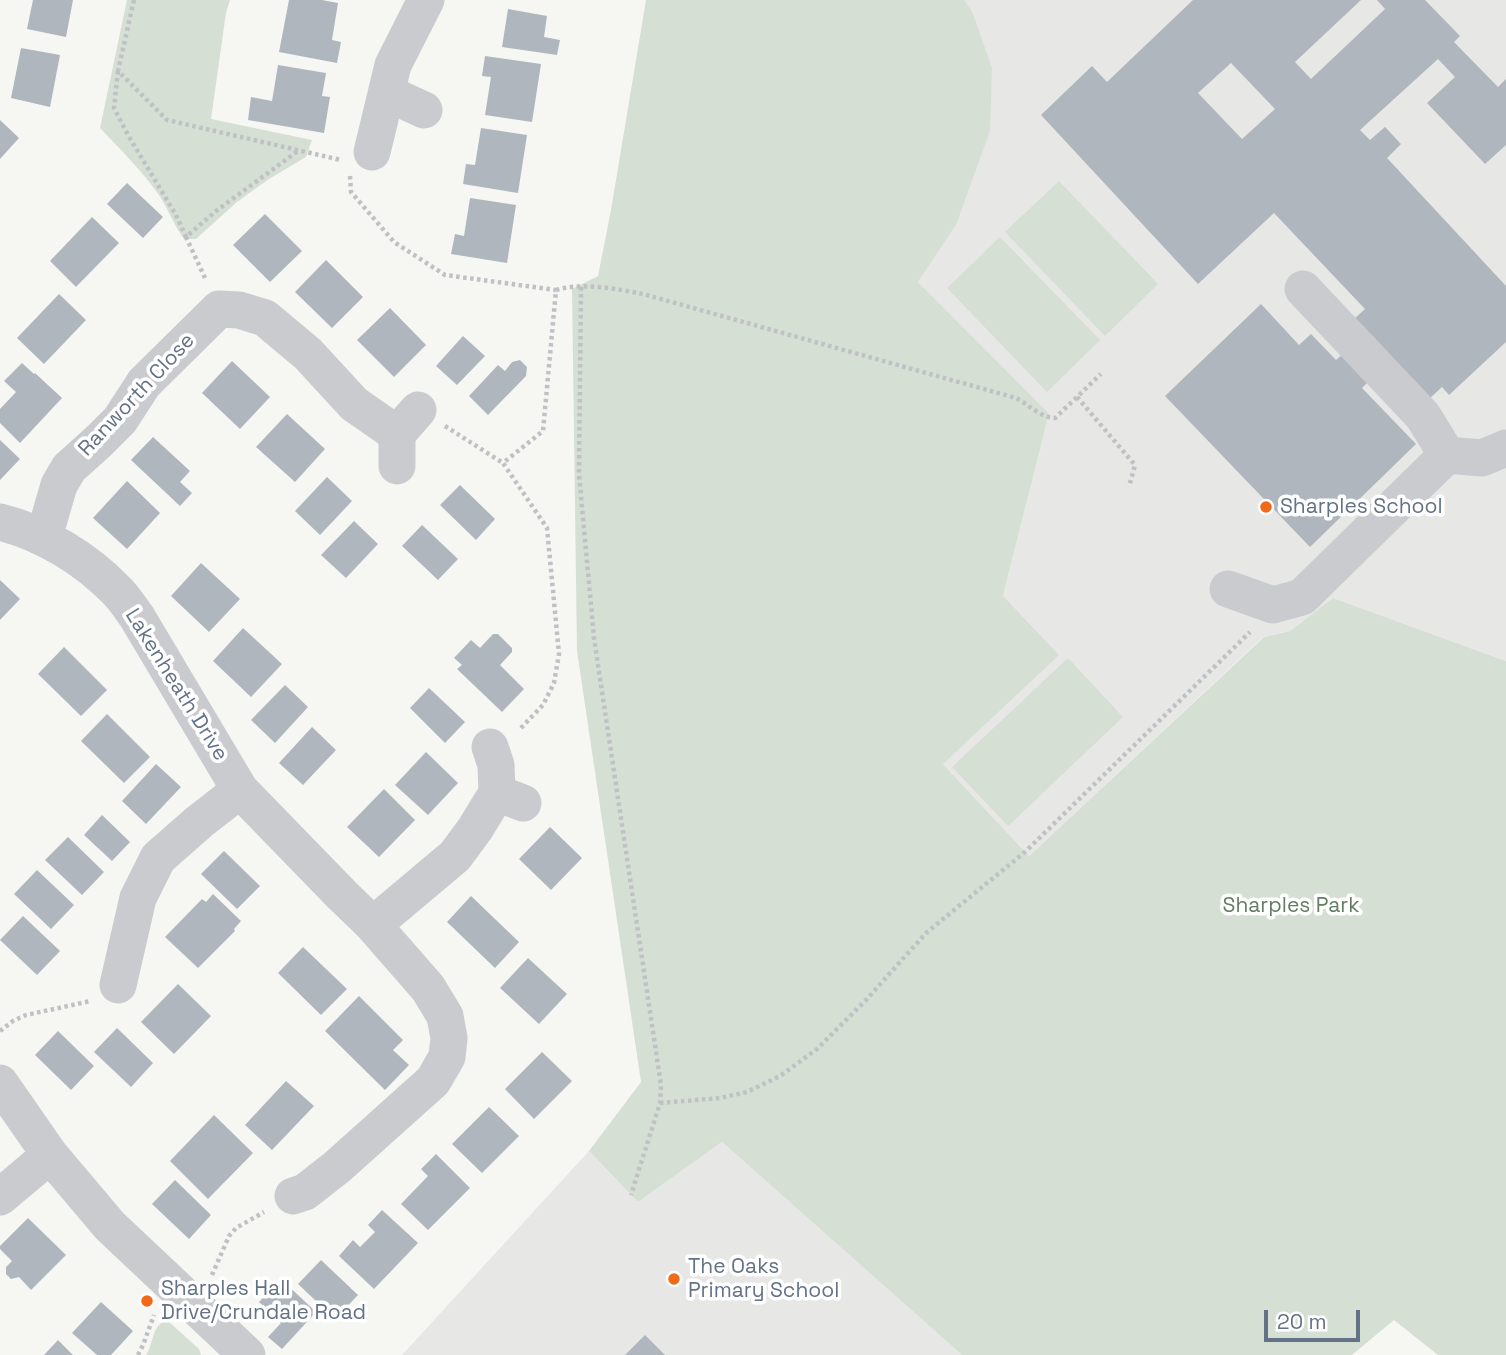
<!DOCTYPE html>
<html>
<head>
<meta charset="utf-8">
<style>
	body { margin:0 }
	#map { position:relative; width:1506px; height:1355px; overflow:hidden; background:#f6f7f3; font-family:"Space Grotesk",sans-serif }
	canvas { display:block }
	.scale { position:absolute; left:1264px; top:1310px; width:96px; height:32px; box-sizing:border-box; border:4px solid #637287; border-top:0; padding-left:9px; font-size:21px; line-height:24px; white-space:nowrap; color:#637287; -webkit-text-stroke:5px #fff; paint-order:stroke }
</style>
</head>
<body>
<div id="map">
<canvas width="1506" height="1355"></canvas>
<div class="scale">20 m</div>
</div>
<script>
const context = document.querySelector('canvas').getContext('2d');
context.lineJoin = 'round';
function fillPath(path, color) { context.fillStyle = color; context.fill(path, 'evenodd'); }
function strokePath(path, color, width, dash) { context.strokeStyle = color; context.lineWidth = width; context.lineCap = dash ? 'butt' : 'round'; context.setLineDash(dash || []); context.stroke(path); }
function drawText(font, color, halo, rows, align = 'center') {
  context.font = font + ' "Space Grotesk",sans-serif'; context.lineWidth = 7; context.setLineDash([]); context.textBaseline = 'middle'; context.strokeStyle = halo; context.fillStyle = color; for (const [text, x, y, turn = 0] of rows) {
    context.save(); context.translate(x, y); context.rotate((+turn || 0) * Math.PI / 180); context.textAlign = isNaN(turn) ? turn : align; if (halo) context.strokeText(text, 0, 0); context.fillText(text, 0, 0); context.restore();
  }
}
const built = new Path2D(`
	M964,0H1506V661L1333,598L1290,631L1263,637L1029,856L888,705L1003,596L1049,415L918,282L956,225L972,11Z
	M722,1142L962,1355H402L589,1151L638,1202Z`);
const green = new Path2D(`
	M127,0H230L226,13L211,119L312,140L306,157L269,179L237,202L196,239H184C174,225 168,209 159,195C142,171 120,149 100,128Z
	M646,0H964L972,11L992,68L990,131L956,225L918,282L1049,414L1003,596L1059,655L943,764L1029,856L1264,637L1290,631L1333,598L1506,661V1355H1438L1394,1320L1352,1355H962L722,1142L638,1202L589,1151L641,1082L577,651L572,289L598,276L611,210Z
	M1059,181L1158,284L1105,336L1005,232Z
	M1000,237L1100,340L1047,392L947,288Z
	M1068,658L1123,717L1008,826L952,767Z
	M164,1321H168L199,1349L201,1355H146C154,1343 151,1329 164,1321Z`);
const building = new Path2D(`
	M33,0H73L66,37L27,29Z
	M289,0H322L338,3L332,40L341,42L337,63L279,52Z
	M1193,0H1361L1295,62L1311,79L1385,9L1377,0H1425L1460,36L1454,42L1498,87L1506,79V145L1485,164L1427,103L1455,77L1438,59L1360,130L1370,140L1385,127L1401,144L1387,158L1506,286V342L1449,395L1442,387L1429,399L1353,320L1365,309L1274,213L1198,284L1041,115L1092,66L1107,82ZM1231,63L1275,109L1242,139L1198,93Z
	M508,9L547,16L544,37L560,40L557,55L502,47Z
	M21,48L60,55L50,107L11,98Z
	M485,56L541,64L532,122L485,115L491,77L482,76Z
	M278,65L326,73L322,96L330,97L324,133L248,120L251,97L272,101Z
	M0,120L19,138L0,159Z
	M481,128L527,135L518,193L463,184L466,164L475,165Z
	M127,183L163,217L143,238L107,204Z
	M470,198L516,205L507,263L451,254L455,234L464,236Z
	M265,214L302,251L270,282L233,245Z
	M92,217L119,243L76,287L50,261Z
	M326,260L363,297L332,328L295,292Z
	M59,294L86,320L44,364L17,338Z
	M1261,304L1299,345L1311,334L1336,360L1344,353L1370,380L1362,388L1416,444L1310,547L1165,396Z
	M390,308L426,345L394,377L357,340Z
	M463,336L485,356L457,385L436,366Z
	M520,360L527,367L526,376L488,415L469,396L498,365L505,371L512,362Z
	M232,361L270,397L240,429L202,393Z
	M22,363L34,374L35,373L62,398L20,443L0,423V409L16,392L4,381Z
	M287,414L325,449L295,482L256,447Z
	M153,437L190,471L180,482L192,493L180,506L131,460Z
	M0,440L20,459L0,480Z
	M327,477L352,501L320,535L295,511Z
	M127,481L160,513L127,549L93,518Z
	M460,485L495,519L476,540L440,505Z
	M354,521L378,544L346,578L321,555Z
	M422,525L458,559L438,580L402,546Z
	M201,563L240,599L209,632L171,596Z
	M0,580L20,599L0,620Z
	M243,628L282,664L251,697L213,661Z
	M493,634H498L512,648V652L500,665L524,689L502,712L457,669L462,665L454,658L471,640L480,648Z
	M64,647L107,690L81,716L38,674Z
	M285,685L308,707L275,743L251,720Z
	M429,688L465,722L445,743L410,708Z
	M107,714L150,757L124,783L81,741Z
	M312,727L336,750L303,785L279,763Z
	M426,752L458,783L428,815L395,785Z
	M156,764L181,787L146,824L122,801Z
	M384,789L415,820L379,857L347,827Z
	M102,815L130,842L112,861L84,835Z
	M550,827L582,858L551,890L519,859Z
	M68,837L104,872L82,895L45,860Z
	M224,851L260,886L237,909L201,874Z
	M37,870L74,905L51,929L14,894Z
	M213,894L241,921L234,929L235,931L198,968L165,937L202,899L206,902Z
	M471,896L519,942L495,968L447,922Z
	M23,916L60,951L37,975L0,940Z
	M303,947L347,989L321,1015L278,973Z
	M528,958L567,994L539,1024L500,988Z
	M178,984L211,1016L174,1054L141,1022Z
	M359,996L403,1040L393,1050L409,1065L385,1090L325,1031Z
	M117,1028L153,1063L131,1087L94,1052Z
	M58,1031L94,1066L71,1090L35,1055Z
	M542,1052L572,1081L534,1119L505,1089Z
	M286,1081L314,1106L272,1150L245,1125Z
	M489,1107L519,1136L482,1173L452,1144Z
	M214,1115L253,1153L208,1199L170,1161Z
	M436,1154L470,1188L428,1230L401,1204L428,1176L421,1169Z
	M175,1180L211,1215L189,1239L152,1204Z
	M382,1210L418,1243L374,1289L339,1256L353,1240L360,1247L375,1232L368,1225Z
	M28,1218L66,1255L31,1290L19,1277L11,1279L6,1274V1267L12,1261L0,1249V1246Z
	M321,1260L358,1295L335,1319L298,1284Z
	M281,1279L316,1312L282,1349L268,1337L281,1323L259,1302Z
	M101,1302L133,1331L111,1355H97L72,1333Z
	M645,1335L665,1355H625Z
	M58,1340L73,1355H44Z`);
const path = new Path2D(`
	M134,0L118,71L167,120L341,160
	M118,71L114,108L128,135L176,215L186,237
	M350,176L351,192L394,242L445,275L556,290L543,431L503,463L547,528L559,654L554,683L543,705L519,730
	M205,278L186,237L216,211L298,151
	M581,287L579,474L594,638L661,1085L660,1103L631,1195
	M556,290C582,282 617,289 643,294L1016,398C1028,404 1041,418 1055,418L1101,374
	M1077,397L1135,465L1129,487
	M445,426L503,463
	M0,1031L13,1021L26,1015L91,1001
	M660,1103L720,1098L747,1092L780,1076L817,1049L866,1000L926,933L1025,852L1250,632
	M212,1275L229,1236L236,1228L264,1212
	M138,1355L143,1345L154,1315`);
const minor = new Path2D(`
	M387,93L424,110
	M372,152L393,65L426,0
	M1303,289L1423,416L1447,455
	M397,466V434L418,410
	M0,522C44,533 86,559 117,591C125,599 131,609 137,617L240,790L342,895L373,925L428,988L445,1016L449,1038L447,1057L433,1081L337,1167L305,1192L293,1196
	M44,537L59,485L69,468L99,441L120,420L144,383L219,309L239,310L265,318L308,354L354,404L397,434
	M1228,589L1273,605L1302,597L1447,455L1482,458L1506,448
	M490,747L496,765L497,793L523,803
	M373,925L455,856L475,829L497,793
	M118,985L138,898L158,858L199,822L240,790
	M0,1083L50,1155L110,1226L247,1355
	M0,1197L50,1155`);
const markers = [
	[1266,507,7,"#f26918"],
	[674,1279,7,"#f26918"],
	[147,1301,7,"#f26918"]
];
const streetNames = [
	["Ranworth Close",137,395,-47],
	["Lakenheath Drive",176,685,58]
];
const poiNames = [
	["Sharples School",1280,507],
	["The Oaks",688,1267],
	["Primary School",688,1291],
	["Sharples Hall",161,1289],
	["Drive/Crundale Road",161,1313]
];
const parkNames = [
	["Sharples Park",1291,906]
];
fillPath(built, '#e7e8e6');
fillPath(green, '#d6dfd4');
fillPath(building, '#b0b6bd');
strokePath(path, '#bfc1c4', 4.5, [3.5, 3.5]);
strokePath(minor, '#c9cbcf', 37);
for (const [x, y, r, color] of markers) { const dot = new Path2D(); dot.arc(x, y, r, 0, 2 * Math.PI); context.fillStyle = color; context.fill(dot); strokePath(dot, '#fff', 2.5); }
drawText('21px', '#637287', '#fff', streetNames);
drawText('21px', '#637287', '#fff', poiNames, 'left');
drawText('21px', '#647d62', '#fff', parkNames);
</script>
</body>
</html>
